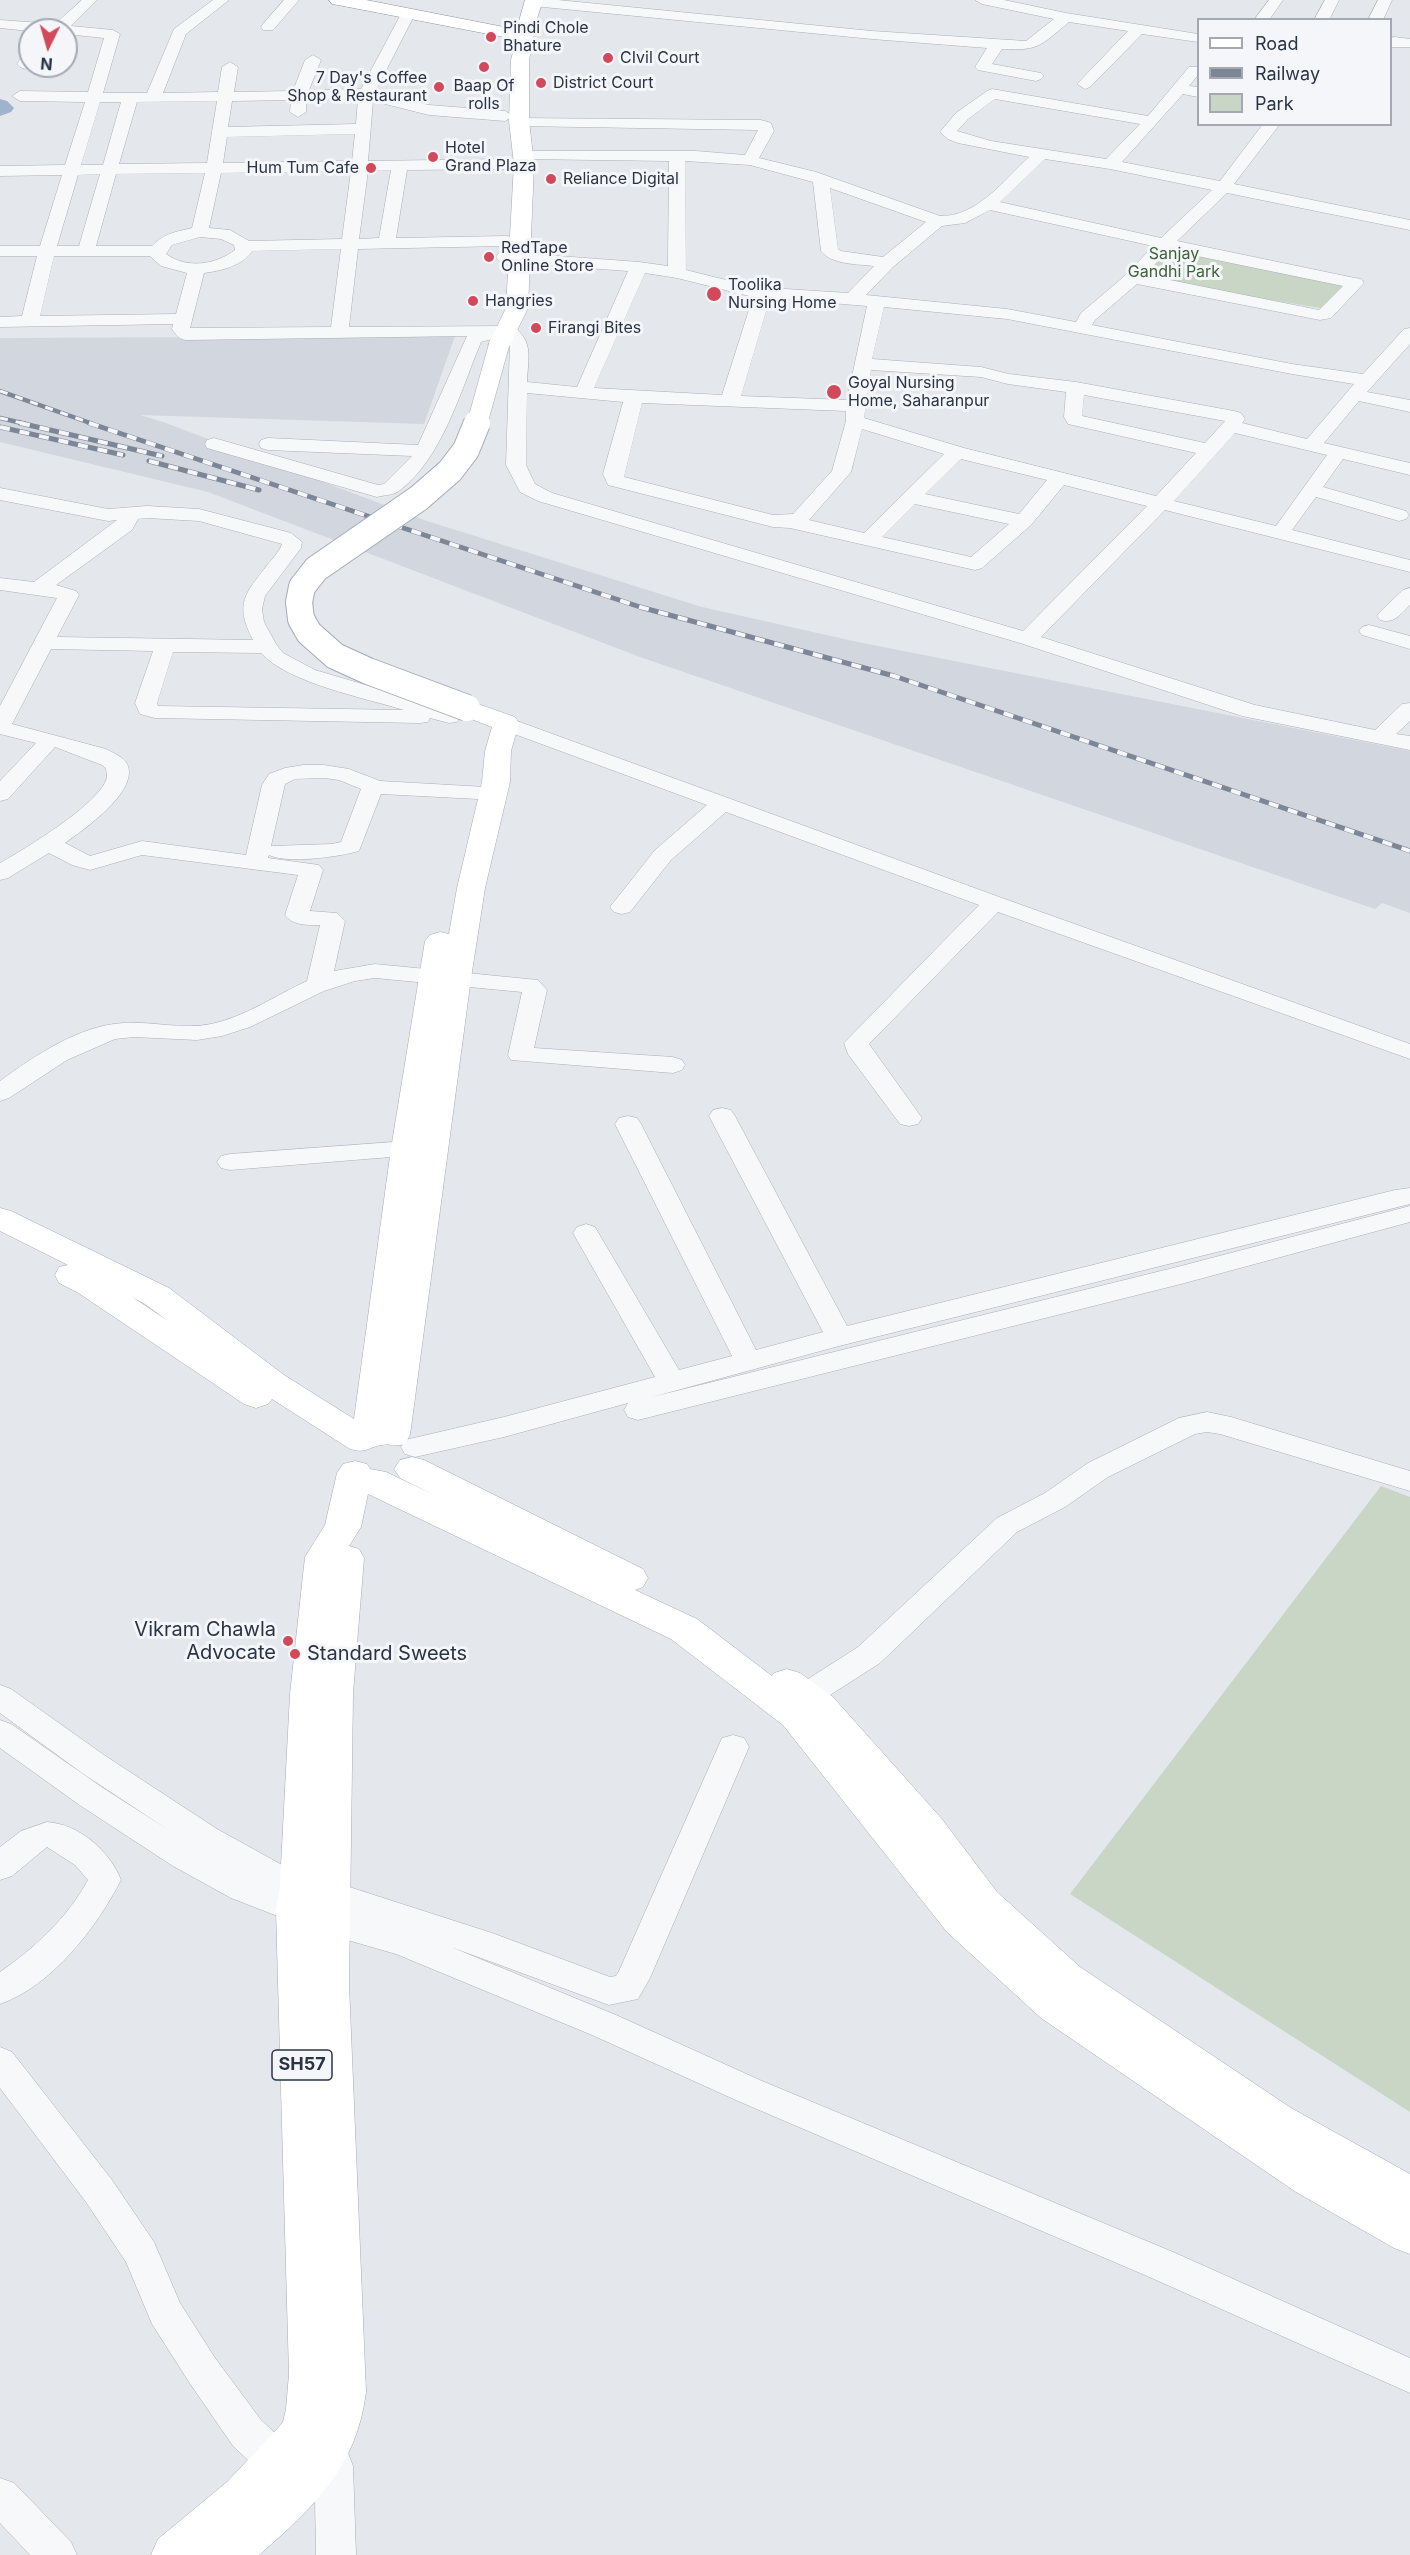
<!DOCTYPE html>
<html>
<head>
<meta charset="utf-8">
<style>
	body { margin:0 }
	#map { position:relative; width:1410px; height:2555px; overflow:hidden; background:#e4e7ec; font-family:Inter,sans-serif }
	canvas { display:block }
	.legend { position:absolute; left:1197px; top:18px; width:195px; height:108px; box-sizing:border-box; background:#f4f6f9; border:2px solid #a4a8b1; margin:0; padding:8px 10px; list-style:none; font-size:18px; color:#2b3445 }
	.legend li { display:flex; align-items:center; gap:12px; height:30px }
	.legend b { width:30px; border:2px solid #a4a8b1 }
	.north { position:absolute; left:18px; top:18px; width:60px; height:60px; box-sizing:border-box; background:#f4f6f9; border:2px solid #a4a8b1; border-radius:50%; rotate:185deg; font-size:16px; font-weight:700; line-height:24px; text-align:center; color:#2b3445 }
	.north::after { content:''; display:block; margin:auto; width:21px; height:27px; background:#d1495b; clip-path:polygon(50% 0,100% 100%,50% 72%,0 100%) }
</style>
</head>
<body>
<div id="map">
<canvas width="1410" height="2555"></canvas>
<ul class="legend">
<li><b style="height:8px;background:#fff"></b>Road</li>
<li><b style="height:8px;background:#7d8696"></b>Railway</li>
<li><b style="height:16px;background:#c9d6c5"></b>Park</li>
</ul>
<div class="north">N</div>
</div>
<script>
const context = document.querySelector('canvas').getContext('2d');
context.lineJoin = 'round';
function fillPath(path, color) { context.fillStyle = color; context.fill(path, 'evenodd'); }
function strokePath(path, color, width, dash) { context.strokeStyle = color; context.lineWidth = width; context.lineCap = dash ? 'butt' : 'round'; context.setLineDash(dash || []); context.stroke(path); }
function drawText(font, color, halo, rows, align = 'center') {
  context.font = font + ' Inter,sans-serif'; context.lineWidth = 6; context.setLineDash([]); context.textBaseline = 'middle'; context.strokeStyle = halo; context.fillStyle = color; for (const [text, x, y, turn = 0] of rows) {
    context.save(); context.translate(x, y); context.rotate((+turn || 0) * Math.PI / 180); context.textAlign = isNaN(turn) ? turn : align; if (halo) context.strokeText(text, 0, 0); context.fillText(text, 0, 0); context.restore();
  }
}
const built = new Path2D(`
	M455,336L424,424L140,415L163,422L427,521L702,607L853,641L1410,751V913L1382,903L1375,909L640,657L208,492L0,442V338Z`);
const green = new Path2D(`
	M1163,239L1350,280L1326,309L1132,277Z
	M1381,1486L1410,1497V2112L1070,1894Z`);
const river = new Path2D(`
	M0,99L7,101L14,108L11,112L0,116Z`);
const minor = new Path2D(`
	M82,0H97L71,26L113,30L120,34L103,93H147L174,29L213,0H229L186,34L163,93L218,92L222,67L230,62L238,67L234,92L293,91L305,60L313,55L321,60L309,90L361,89L401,14L403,11H413L415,14L375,92L429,105L505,111L513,116L505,121L429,115L373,101L368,161L507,159L515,164L507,169L407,170L396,238L506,236L512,237L514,241L512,245L506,246L358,249L349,327L513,326C534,342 528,358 527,382L577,387L628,271L505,262L499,261L496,257L499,253L505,252L639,262L668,266L669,161L522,159L514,154L516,151H696L745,155L758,130L519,126L513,124L511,121L513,118L761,120L771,123L774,131L759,158L816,172L940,216C977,217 1004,180 1029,157L958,143L948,139L940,132L956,113L987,91L992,89L1148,116L1189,67H1198V75L1189,86L1198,87V97L1183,94L1122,162L1220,181L1263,124H1280L1234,184L1410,220V230L1227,193L1177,241L1355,278L1361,279L1364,283L1331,318L1320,320L1137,284L1095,320L1092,325L1292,364L1363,374L1404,329L1410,328V344L1367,392L1410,400V412L1359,401L1324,443L1410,463V475L1343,459L1323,487L1406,511L1409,515L1406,519L1399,521L1316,497L1292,530L1410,560V572L1165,510L1041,637L1255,705L1375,730L1402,704L1410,703V721L1396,734L1410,736V750L1242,716L1020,643L538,501L520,492L506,465L510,344L503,336L481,342C461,390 442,459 399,491C394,495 384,495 377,497L207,448L205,444L207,440L214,438L378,485L384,484L412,456L268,450L261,448L259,444L261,440L268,438L418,445L467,336L186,340C179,339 176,335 172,329L173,324L0,327V317L22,316L37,256H0V246H40L62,175L0,176V166L65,165L85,102L20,101L12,96L20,91L88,92L104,38L66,34V30L30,31L0,28V20L55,24ZM358,99L356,124L228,127L232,101L291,100L290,112L298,117L306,112V100ZM995,99L1140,124L1106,159L991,141L957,131L968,119ZM217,101L207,163L119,164L137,102ZM100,102H121L103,165H81ZM355,134L352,161L223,163L227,137ZM1045,159L1110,169L1212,190L1161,238L1000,202ZM685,161L750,165L813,182L821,251C832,265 858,264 874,266L848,293L754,287L686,270ZM391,170L379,238L359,239L368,171ZM351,171L342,239L249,241L230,230L209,228L221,173ZM205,173L192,228C176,232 164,233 152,246H96L116,174ZM100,174L79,246H57L78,175ZM830,188L926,222L883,257L841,251L838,249ZM990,210L1153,246L1127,274L1081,313L1076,322L1007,309L866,295L893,267L942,226L965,223ZM200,237L221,239L234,245L235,250C215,265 187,269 166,254L172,245ZM341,249L331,327L190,328L204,273C220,271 243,266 252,251ZM1168,250L1343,286L1319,310L1145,275ZM54,256H150L161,266L187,273L176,314L40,316ZM645,273L677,278L753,297L722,395L594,388ZM770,298L867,306L847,400L741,396ZM884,307L1007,319L1292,374L1354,384L1307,439L1242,423L1245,419L1241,413L1234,411L1076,382L1009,374L981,367L872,359ZM871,370L981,377L1008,384L1066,392L1064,417L1068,424L1196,453L1156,496L964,448L864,418ZM527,393L623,402L603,474L608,485L773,527L790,528L975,570L982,568L1031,525L1064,485L1147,506L1023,631L552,493L535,484L526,465ZM1084,395L1225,421L1205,443L1082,416ZM642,403L846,411V421L832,471L793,514L773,515L624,477ZM862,429L944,454L864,533L809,520L851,472ZM1235,433L1327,455L1276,526L1174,501ZM961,459L1047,480L1019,514L925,494ZM915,504L1009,524L971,557L882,537Z
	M284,0H299L273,30H263L261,27L263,24Z
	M527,0H558L872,31L1026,41L1054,19L982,4L975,0H1004L1066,13L1198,34V42L1142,34L1090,87L1085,89L1077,84L1080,81L1128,31L1069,22C1041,45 1040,51 1002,49L992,64L1041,73L1044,76L1041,79L1036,81L978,70L975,67L987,48L872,39L533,6L528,5Z
	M1269,0H1283L1269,20H1254Z
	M1325,0H1339L1329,20H1314Z
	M1378,0H1392L1383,20H1368Z
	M1395,37L1410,39V47H1390V38Z
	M30,50L31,66L25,69L20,67L17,64L25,52Z
	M0,488L108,509L147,506L199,509L291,533L302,542L301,548L265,596L262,609L264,622L276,644L283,653L315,670L457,712L460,717L457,722L449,723L430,718L428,722L420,723L155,718L140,714L135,703L153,651L51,649L12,724L106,749C113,753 125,757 128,766C137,793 83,830 65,843L90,856L142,841L246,855L262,785L269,774L285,768L303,765H324L349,769L380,781L486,787L489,792L486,797L478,799L381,794L359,851C338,857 288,864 269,855L268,858L319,865L323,870L310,911L337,913L345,921L334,971L375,964L538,980L547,990L534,1048L673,1057L682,1060L685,1065L682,1070L673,1073L511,1060L508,1055L522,992L375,978L355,981L324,991L250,1027L222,1036L197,1040L134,1037L115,1039L67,1060L9,1098L0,1101V1081C34,1056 80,1025 124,1023C153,1021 182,1030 211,1024C245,1017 276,995 307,981L320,925C308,925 293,926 285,915L298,875L142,855L90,870L72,865L49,853L8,878L0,880V863C23,850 102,803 107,777C107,774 106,771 106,768L102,765L55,747L8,799L0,801V781L36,743L0,734V706L57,598L0,590V578L34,582L117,520L108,521L0,500ZM147,518L199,521L282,544C279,552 273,558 268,564C245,594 234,603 253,640L57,637L79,595L76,591L56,585L132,530L138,519ZM173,652L261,653C288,683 365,698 404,710L158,706L157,703ZM324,778L339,780L361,789L341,842L332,844L271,846L285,784L295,779Z
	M1410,588V605C1400,615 1394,624 1380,620L1377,616L1380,612L1403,590Z
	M1369,625L1410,636V649L1362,635L1359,631L1362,627Z
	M506,717L1002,898L1410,1044V1059L998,912L869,1044L922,1118L918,1124L909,1126L900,1124L848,1054L844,1043L979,905L726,812L671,860L630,912L622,914L614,912L610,907L655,850L707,805L498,728L495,723L498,718Z
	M722,1108L731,1110L735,1116L847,1326L1395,1190L1410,1188V1204L839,1346L652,1397L1181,1266L1410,1206V1222L1181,1284L638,1420L628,1417L624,1410L628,1403L504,1437L415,1457L405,1454L401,1447L405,1440L504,1417L655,1377L573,1233L577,1227L586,1224L595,1227L679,1370L732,1356L615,1124L619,1118L628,1116L637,1118L641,1124L756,1350L823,1332L709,1116L713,1110Z
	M407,1141L416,1143L420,1149L416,1155L230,1170L221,1168L217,1162L221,1156L230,1154Z
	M1207,1412L1231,1417L1410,1471V1491L1220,1434L1207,1432L1195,1434L1108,1477L1065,1507L1017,1532L880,1663L816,1704L805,1708L794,1704L789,1696L794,1688L858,1647L997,1518L1045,1493L1088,1463L1179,1418Z
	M0,1685L11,1689L104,1755L217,1829L284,1866L492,1933L610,1977L616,1976L619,1971L722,1738L733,1735L744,1738L749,1747L650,1978L638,1999L609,2005L451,1947L616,2015L762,2081L1173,2252L1410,2358V2393L1147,2276L738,2101L592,2035L396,1954L316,1931L231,1898L173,1866L81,1806L0,1748V1720L11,1724L103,1788L170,1831L82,1773L0,1713Z
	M47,1822C79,1824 110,1851 121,1880C97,1927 52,1986 0,2004V1972C35,1948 68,1917 88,1880L75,1865L47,1847L12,1876L0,1880V1847L21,1831Z
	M0,2047L12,2052L112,2180L154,2242L180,2303L215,2358L261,2420L277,2435L314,2461L316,2462L320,2453L334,2448L348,2453L353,2466L356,2555H316L315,2498L290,2490L249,2461L233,2446L189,2382L152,2324L126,2262L86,2202L0,2088Z
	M0,2478L14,2483L71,2542L77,2555H30L0,2523Z`);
const major = new Path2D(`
	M525,28L531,29L534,33L529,60V121L534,164L528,308L510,345L507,350L499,352L491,350L488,345L506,308L514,164L509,121L511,60L519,29Z
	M467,700L515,717L519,723L511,751L510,782L485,888L471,978L410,1435L405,1444C393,1447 389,1443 382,1445C367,1447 367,1454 350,1449L272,1399L268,1404L256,1408L244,1404L77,1292L59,1283L55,1275L59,1267L68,1265L0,1231V1208L11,1211L169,1288L284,1375L354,1419L391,1149L425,941L430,935L440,932L449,934L457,888L482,782L485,751L492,727L458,714L454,708L458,702ZM132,1297L145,1304L168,1321Z
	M412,1457L424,1460L643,1569L648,1578L643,1587L635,1590L697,1619L772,1676L774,1673L787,1669L800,1673L832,1696L941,1818L997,1892L1080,1967L1291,2108L1410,2174V2254L1394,2248L1296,2192L1041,2018L947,1932L783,1725L671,1639L368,1494L361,1527L349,1546L359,1549L364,1558L353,1693L349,1985L366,2392C357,2467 313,2508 259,2555H151L158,2539L227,2482L278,2428L283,2422L286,2409L289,2374L276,1910L280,1885L290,1694L305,1557L325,1525L337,1473L343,1464L355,1461L367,1464L370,1469L386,1472L432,1494L400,1478L394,1469L400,1460Z`);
const highway = new Path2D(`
	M329,0H366L514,29L517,28L525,0H543L531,37L514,39L338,5L332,4Z`);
const railFar1 = new Path2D(`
	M0,391L93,424
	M0,418L26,424`);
const rail = new Path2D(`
	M20,423L162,456
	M89,423L640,607L894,676L1410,851
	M0,427L123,455
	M149,461L259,490`);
const majorBridgeFar1 = new Path2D(`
	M477,424L499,345`);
const majorBridge = new Path2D(`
	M467,708L368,671L335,656L309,633L301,619L299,602L302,587L316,569L419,498L450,471L466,450L477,423`);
const markers = [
	[491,37,6,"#d1495b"],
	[608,58,6,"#d1495b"],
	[484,67,6,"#d1495b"],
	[541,83,6,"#d1495b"],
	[439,87,6,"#d1495b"],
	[433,157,6,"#d1495b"],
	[371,168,6,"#d1495b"],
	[551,179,6,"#d1495b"],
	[489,257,6,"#d1495b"],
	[714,294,8,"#d1495b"],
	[473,301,6,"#d1495b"],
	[536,328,6,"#d1495b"],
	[834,392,8,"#d1495b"],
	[288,1641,6,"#d1495b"],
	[295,1654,6,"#d1495b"]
];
const farPoinames = [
	["Pindi Chole",503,28],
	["Bhature",503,46],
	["CIvil Court",620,58],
	["7 Day's Coffee",427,78,"right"],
	["Shop & Restaurant",427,96,"right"],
	["District Court",553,83],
	["Baap Of",484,86,"center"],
	["rolls",484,104,"center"],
	["Hotel",445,148],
	["Grand Plaza",445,166],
	["Hum Tum Cafe",359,168,"right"],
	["Reliance Digital",563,179],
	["RedTape",501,248],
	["Online Store",501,266],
	["Toolika",728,285],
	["Nursing Home",728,303],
	["Hangries",485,301],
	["Firangi Bites",548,328],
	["Goyal Nursing",848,383],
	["Home, Saharanpur",848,401]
];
const farParknames = [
	["Sanjay",1174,254],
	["Gandhi Park",1174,272]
];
const shields = [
	[302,2065,60]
];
const shieldNames = [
	["SH57",302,2065]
];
const poiNames = [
	["Vikram Chawla",276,1630],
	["Advocate",276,1653],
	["Standard Sweets",307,1654,"left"]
];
fillPath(built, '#d2d6de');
fillPath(green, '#c9d6c5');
fillPath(river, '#9fb4cc');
strokePath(minor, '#a9aeb7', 1);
strokePath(major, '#a3abb8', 1);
strokePath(highway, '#8b94a3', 1);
fillPath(minor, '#f7f8fa');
fillPath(major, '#fff');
fillPath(highway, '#fff');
strokePath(railFar1, '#7d8696', 4.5);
strokePath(rail, '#7d8696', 5);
strokePath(railFar1, '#f4f6f9', 3, [8]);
strokePath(rail, '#f4f6f9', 4, [10]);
strokePath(majorBridgeFar1, '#a3abb8', 21, []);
strokePath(majorBridge, '#a3abb8', 28, []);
strokePath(majorBridgeFar1, '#fff', 20);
strokePath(majorBridge, '#fff', 26);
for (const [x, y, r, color] of markers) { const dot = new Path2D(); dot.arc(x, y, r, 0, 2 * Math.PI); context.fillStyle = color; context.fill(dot); strokePath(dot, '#f4f6f9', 2); }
drawText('16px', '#2b3445', '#f4f6f9', farPoinames, 'left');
drawText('16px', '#3f6138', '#f4f6f9', farParknames);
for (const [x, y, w] of shields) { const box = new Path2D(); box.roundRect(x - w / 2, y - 15, w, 30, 4.5); context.fillStyle = '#f4f6f9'; context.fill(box); strokePath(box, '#2b3445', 1.5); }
drawText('bold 18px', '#2b3445', null, shieldNames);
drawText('20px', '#2b3445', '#f4f6f9', poiNames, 'right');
</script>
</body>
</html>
